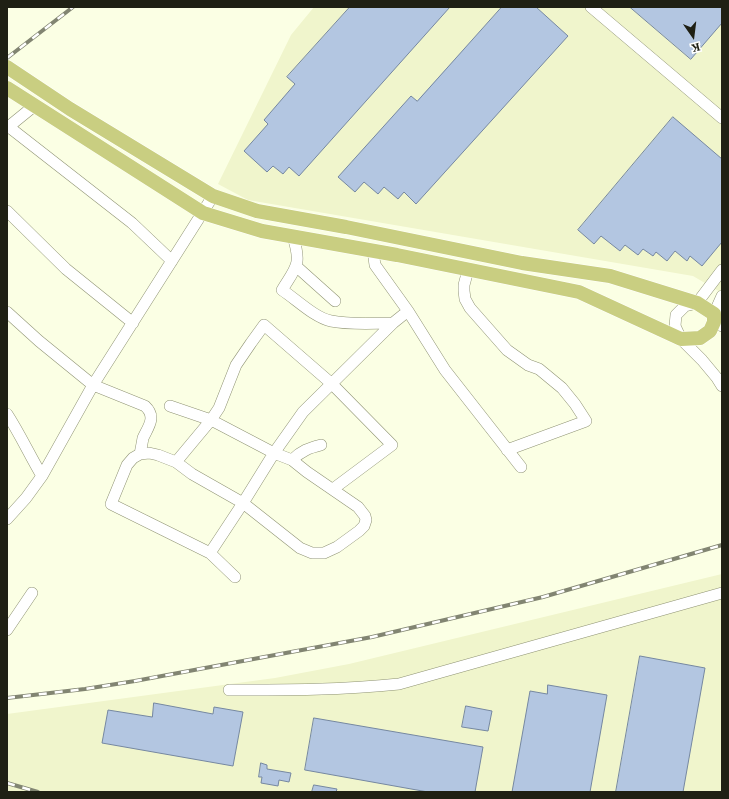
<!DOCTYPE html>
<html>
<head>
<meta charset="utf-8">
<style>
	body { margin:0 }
	#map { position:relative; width:729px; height:799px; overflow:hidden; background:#fbffe4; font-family:"IBM Plex Serif",serif }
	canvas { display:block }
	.frame { position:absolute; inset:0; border:8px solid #1f2014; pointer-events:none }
	.north { position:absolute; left:673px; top:16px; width:40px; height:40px; -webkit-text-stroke:3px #fff; paint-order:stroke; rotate:166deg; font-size:11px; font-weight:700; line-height:16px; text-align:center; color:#1f2014 }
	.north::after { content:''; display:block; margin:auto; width:14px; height:18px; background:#1f2014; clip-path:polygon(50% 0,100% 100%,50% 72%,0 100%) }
</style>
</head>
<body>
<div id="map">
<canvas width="729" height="799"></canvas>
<div class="frame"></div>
<div class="north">K</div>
</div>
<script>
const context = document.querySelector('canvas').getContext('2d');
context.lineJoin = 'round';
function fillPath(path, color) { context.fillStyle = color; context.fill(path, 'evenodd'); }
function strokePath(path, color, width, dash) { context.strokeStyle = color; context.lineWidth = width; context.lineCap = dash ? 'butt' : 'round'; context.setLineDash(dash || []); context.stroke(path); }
const built = new Path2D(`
	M314,7H722V293L693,276L248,200L218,184L291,35Z
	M722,574V792H7V714L275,678L349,664Z`);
const building = new Path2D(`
	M350,7H450L299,176L289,167L283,174L273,166L267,172L244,151L268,124L264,120L295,84L287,77Z
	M502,7H536L568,36L416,204L404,192L398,199L384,187L378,194L364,182L355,192L338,177L411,96L417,101Z
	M630,7H722V23L691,59Z
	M673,117L722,159V242L702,266L690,256L687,261L675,251L667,261L656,252L653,256L643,249L638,255L625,245L620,251L601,236L594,244L578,230Z
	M640,656L705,668L683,792H616Z
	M548,685L607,695L590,792H512L530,691L547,694Z
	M154,703L213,714L214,707L243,712L233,766L102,743L108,710L152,717Z
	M466,706L492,711L488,731L462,727Z
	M314,718L483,747L475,792H428L305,770Z
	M261,763L267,765V769L291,773L289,782L279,780L278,786L261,783L262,777H259Z
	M314,785L337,789L336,792H312Z`);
const minor = new Path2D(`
	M591,7L722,118
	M9,127L132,223L172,261
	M7,128L34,106
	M7,211L66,269L133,323
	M293,237C302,265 296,267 282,290C296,299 315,318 331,321C351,325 373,323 393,323
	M373,251L375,265L408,311L445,370L521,467
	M297,267L335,301
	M468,270L464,285V291L465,299L470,308L507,350L528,365L539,369L562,388L575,404L586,421L507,450
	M722,270L697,303L685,306L676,315L675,326L681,339L702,360L717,378L722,386
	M722,296L714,314L722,326
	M7,312L39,341L93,385L145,406C157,417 148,427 143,438C142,444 141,449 140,454
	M170,406L211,420L274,453L292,460L307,472L358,507L365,516L366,520L364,526L359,531L337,547L324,553H312L300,548L243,503L192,474L176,462L158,455L149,453L140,454L133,458L127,465L111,504L210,553L235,577
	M7,414C20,434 30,456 42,476
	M292,460C301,451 309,448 321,445
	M176,462L211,420L219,408L236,365L251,343L264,325L332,384L392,445L333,489
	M7,519L26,498L42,476L93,385L213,196
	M210,553L243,503L274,453L303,412L393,323L408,311
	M7,630L32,593
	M229,690C286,690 343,690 399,684L722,593`);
const major = new Path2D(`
	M7,67L70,109L213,196L257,211L346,227L522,263L610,276L697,303L714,314V322L710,331L700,338L681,339L579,292L397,255L262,231L203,213L7,88`);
const rail = new Path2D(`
	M7,58L73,7
	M7,698L85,689L135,681L372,637L543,597L722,545
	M7,783L38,792`);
fillPath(built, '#f0f5cc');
fillPath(building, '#b3c6e1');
strokePath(building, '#7688a1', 1);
strokePath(minor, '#8f9374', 12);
strokePath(major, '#fff', 15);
strokePath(minor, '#fff', 11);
strokePath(major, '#c9ce81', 14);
strokePath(rail, '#828572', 4);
strokePath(rail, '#fff', 2.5, [8]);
</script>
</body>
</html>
